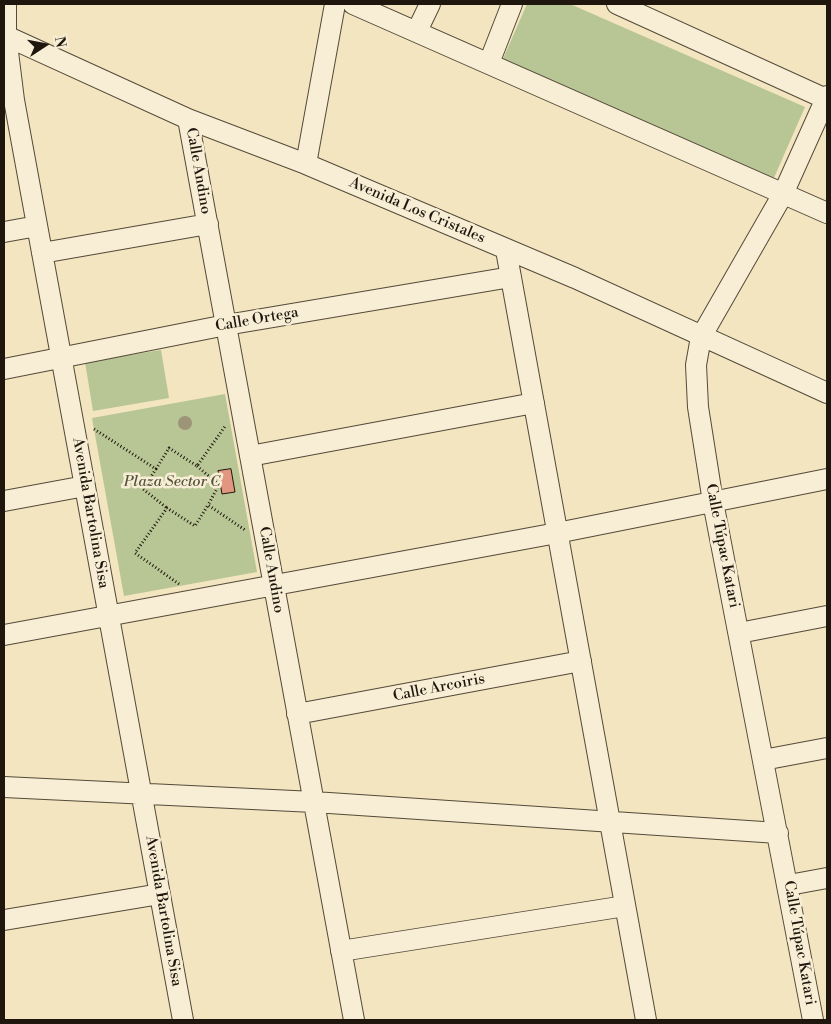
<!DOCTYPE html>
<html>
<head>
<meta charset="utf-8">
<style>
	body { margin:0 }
	#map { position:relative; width:831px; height:1024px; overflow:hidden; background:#f3e5bf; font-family:"Libre Bodoni",serif }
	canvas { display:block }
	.frame { position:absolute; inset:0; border:5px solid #1f160d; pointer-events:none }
	.north { position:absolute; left:20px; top:20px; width:50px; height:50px; -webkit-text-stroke:4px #f7eed5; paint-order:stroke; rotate:79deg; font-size:14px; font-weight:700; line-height:20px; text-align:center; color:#1f160d }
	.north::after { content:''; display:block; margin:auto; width:18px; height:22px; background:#1f160d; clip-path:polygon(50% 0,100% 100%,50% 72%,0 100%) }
</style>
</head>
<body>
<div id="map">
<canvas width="831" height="1024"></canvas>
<div class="frame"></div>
<div class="north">N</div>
</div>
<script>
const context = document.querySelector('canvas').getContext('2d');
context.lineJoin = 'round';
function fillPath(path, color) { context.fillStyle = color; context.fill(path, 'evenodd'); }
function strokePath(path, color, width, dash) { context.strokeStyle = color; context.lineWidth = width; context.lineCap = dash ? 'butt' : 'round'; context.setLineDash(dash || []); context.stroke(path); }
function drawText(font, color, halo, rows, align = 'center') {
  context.font = font + ' "Libre Bodoni",serif'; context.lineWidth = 5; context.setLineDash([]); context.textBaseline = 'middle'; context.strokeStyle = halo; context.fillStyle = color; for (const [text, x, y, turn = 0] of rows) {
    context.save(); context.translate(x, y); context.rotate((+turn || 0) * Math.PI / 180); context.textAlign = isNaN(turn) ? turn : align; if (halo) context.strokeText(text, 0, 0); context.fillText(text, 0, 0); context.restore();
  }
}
const green = new Path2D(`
	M527,4H570L805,107L773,180L502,61Z
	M161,350L169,398L93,411L85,362Z
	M225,394L257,572L124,596L92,418Z`);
const building = new Path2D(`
	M231,469L235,492L222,494L218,471Z`);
const path = new Path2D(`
	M94,429L156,469L143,489L167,508
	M197,466L219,485L208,505
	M156,469L169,448L197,466L226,425
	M179,584L135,553L167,508L195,526L208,505L245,530`);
const minor = new Path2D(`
	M6,4V36L14,100L183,1020
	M353,4L827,213
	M617,4L826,99
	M417,31L430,4
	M4,35L188,119L306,164L575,278L827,393
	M489,63L512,4
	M188,119L354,1020
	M306,164L335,4
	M4,232L37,226
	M506,250L646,1020
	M42,253L208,224
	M4,369L226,325L511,277
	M250,456L534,403
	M4,501L85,486
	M739,633L827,616
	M4,635L557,533L827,479
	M297,714L581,661
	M763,760L827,748
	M4,787L314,802L778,833
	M789,885L827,878
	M4,920L160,894
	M341,951L625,906
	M813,1020L713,502L698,407L696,365L701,337L783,194L827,96`);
const trees = [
	[185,423]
];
const streetNames = [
	["Calle Andino",198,171,80],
	["Avenida Los Cristales",417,211,23],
	["Calle Ortega",257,320,-10],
	["Avenida Bartolina Sisa",90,513,80],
	["Calle Túpac Katari",722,546,79],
	["Calle Andino",271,570,80],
	["Calle Arcoiris",439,688,-11],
	["Avenida Bartolina Sisa",163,911,80],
	["Calle Túpac Katari",799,943,80]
];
const parkNames = [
	["Plaza Sector C",172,482]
];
fillPath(green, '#b8c595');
fillPath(building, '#e1977f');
strokePath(building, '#1f160d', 1);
strokePath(minor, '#544a3a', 22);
strokePath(path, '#1f160d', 3, [1, 2.5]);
strokePath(minor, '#f7eed5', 20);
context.fillStyle = '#9c9578';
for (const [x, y] of trees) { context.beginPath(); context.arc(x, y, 7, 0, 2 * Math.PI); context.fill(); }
drawText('15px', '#1f160d', '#f7eed5', streetNames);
drawText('italic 15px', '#55533d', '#f7eed5', parkNames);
</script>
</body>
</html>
